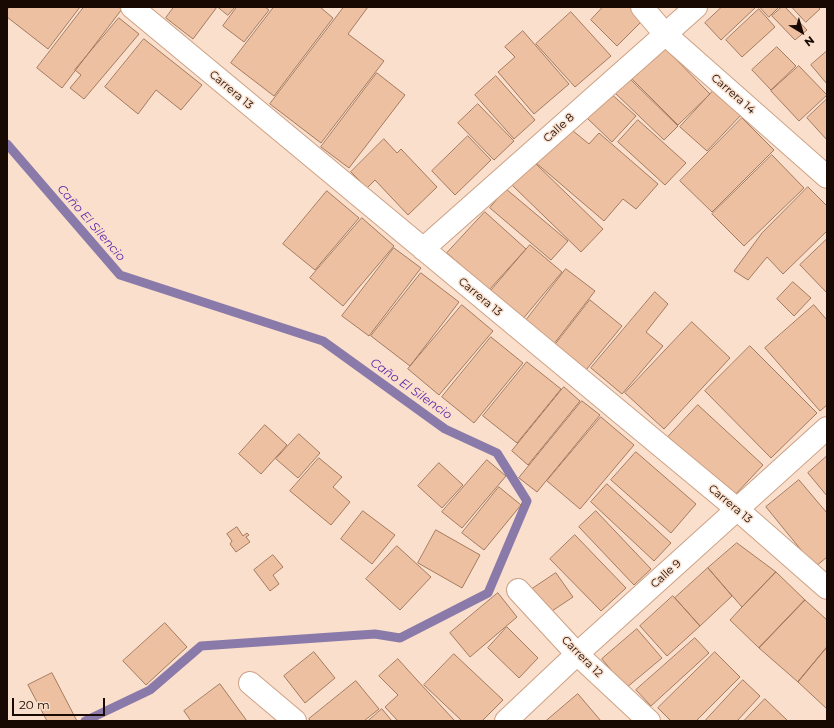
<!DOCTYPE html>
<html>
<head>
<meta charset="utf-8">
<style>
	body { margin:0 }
	#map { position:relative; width:834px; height:728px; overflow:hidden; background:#fadfcc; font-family:Montserrat,sans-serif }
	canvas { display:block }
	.frame { position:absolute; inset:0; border:8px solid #180902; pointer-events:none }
	.north { position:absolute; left:782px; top:12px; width:40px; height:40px; -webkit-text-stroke:3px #fadfcc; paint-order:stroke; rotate:142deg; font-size:11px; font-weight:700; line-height:16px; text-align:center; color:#180902 }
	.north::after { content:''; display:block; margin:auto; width:14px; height:18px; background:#180902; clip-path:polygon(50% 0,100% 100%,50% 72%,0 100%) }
	.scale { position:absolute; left:12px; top:698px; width:93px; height:18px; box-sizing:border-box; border:2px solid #180902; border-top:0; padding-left:5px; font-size:12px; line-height:14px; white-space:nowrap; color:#180902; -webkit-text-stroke:3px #fadfcc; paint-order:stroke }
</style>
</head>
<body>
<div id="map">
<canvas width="834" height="728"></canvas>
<div class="frame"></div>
<div class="north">N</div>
<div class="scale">20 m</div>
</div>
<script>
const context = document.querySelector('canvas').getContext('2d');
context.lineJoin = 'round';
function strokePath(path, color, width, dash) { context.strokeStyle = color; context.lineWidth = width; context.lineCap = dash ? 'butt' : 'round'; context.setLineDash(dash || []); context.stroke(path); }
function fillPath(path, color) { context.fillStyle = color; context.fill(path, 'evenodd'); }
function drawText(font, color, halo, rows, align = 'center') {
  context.font = font + ' Montserrat,sans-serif'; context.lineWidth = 3; context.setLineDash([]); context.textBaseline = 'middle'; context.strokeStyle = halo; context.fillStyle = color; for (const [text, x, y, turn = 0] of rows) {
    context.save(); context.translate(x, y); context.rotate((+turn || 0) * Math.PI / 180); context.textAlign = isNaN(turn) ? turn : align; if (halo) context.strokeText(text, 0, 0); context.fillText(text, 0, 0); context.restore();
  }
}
const stream = new Path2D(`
	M7,144L120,275L323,341L445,429L497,453L527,501L488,593L400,638L375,634L201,646L150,690L85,721`);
const building = new Path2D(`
	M10,7H80L48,49L7,17V10Z
	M84,7H118L122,9L62,88L37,68Z
	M174,7H217L193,39L166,18Z
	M218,7H235L228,15Z
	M237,7H265L269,10L244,42L223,26Z
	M274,7H320L333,18L274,96L231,63Z
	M344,7H368L348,34L384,61L321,143L270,104Z
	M603,7H634L645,18L617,46L591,20Z
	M722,7H756L721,40L705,23Z
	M760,7H779L769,17Z
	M782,7H785L807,30L795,40L772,16Z
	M792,7H818L820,9L806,22Z
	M759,9L775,27L742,57L726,40Z
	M571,12L611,56L575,87L536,44Z
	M119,18L139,34L84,99L70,88L81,75L75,70Z
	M523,31L569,84L534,114L498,72L515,57L505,47Z
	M144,39L202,85L181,110L156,90L138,114L105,87Z
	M663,46L710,94L678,125L631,78Z
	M777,47L796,66L771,90L752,70Z
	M827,51V84L811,65Z
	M799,66L827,95L799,121L771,91Z
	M377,73L405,95L349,168L321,147Z
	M496,76L535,120L514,139L475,95Z
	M628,77L678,126L664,140L613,91Z
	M714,90L741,115L707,151L680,127Z
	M609,92L636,116L612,142L586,117Z
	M827,99V140L807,118Z
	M478,104L514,141L494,160L458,123Z
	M742,118L774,150L712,212L680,181Z
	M638,120L686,163L665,185L618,142Z
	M567,126L589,144L599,133L658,184L636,209L623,199L604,221L535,162Z
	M468,136L491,160L455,195L432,171Z
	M384,139L397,153L401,149L437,187L408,215L375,180L367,188L351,172Z
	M772,155L804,188L744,246L712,214Z
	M534,162L603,229L581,252L512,185Z
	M808,187L827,206V231L783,274L767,257L748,280L734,271L762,233Z
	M506,189L568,241L551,260L490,208Z
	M327,191L359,218L315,270L283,244Z
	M485,212L526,249L489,290L447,253Z
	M362,218L394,246L343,306L310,278Z
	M827,239V293L800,265Z
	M530,245L562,272L522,320L489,293Z
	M394,248L421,268L369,336L342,316Z
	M566,269L595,291L553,345L524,323Z
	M421,273L459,302L410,366L371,336Z
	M793,282L811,298L794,316L777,299Z
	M655,292L668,304L646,332L663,346L622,394L591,368Z
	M590,300L622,326L586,370L555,345Z
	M462,305L493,331L439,395L408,369Z
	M814,305L827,320V405L820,411L765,348Z
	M692,322L730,358L664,429L625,393Z
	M491,337L523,363L474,423L442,397Z
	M750,346L817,413L771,458L705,391Z
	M527,362L561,389L517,443L483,416Z
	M564,387L580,401L528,465L512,451Z
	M582,401L600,415L537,492L519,478Z
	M698,405L763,465L733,497L668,437Z
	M601,417L634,445L580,509L547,481Z
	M265,425L287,445L261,474L239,454Z
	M299,434L320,453L298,478L276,459Z
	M636,452L696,504L671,533L611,480Z
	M827,456V496L808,473Z
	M319,458L342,477L333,487L350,502L331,525L290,491Z
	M487,460L506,476L462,528L442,512Z
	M439,463L463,485L442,508L418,486Z
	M799,480L827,513V557L815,567L766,507Z
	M607,484L671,543L654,561L591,502Z
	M499,487L521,505L484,550L462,533Z
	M363,511L395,535L372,564L341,539Z
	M596,511L651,569L634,585L579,527Z
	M237,527L243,536L247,533L249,535L246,537L250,542L236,552L230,544L232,541L227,534Z
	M436,530L480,555L462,588L418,563Z
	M575,535L626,588L601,611L550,559Z
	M737,543L776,572L742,607L708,568Z
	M397,546L431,577L400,610L366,579Z
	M273,555L283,567L273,575L279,584L270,591L254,570Z
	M708,568L732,596L700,626L675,598Z
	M776,572L805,600L759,648L730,620L742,607Z
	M556,573L573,597L549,613L532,589Z
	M498,593L517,617L470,657L450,633Z
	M673,596L700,626L667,656L640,626Z
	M805,600L827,620V647L798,682L759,648Z
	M165,623L187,647L146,685L123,661Z
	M507,627L538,658L519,678L488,648Z
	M637,629L662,658L626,688L602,659Z
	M695,638L709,653L651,706L636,690Z
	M827,647V709L798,682Z
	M314,652L335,678L305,703L284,676Z
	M715,652L740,677L696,721H671L658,708Z
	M454,654L503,700L482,721H462L424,685Z
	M398,659L416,679L455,721H398L385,707L398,695L379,676Z
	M52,673L77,721H47L28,685Z
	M743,680L760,696L737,721H705Z
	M356,681L379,709L364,721H311L309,719Z
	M220,684L247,721H191L184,711Z
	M578,694L601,721H546Z
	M765,699L788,721H744Z
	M382,709L392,721H368Z`);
const minor = new Path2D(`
	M132,7L738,510L827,588
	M642,7L665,34L827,177
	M423,249L696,7
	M518,590L577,654L649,721
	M250,683L295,721
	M506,721L577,654L827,428`);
const streetNames = [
	["Carrera 13",231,90,40],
	["Carrera 14",733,94,41],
	["Calle 8",559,128,-42],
	["Carrera 13",480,297,40],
	["Carrera 13",730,504,40],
	["Calle 9",666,574,-42],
	["Carrera 12",582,657,45]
];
const waterNames = [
	["Caño El Silencio",91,223,49],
	["Caño El Silencio",411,389,35]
];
strokePath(stream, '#8a7aa9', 9);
fillPath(building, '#edc0a2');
strokePath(building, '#a47a5e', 1);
strokePath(minor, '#cda184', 24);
strokePath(minor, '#fff', 22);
drawText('11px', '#180902', '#fadfcc', streetNames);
drawText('italic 12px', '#5c24ab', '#fadfcc', waterNames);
</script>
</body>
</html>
